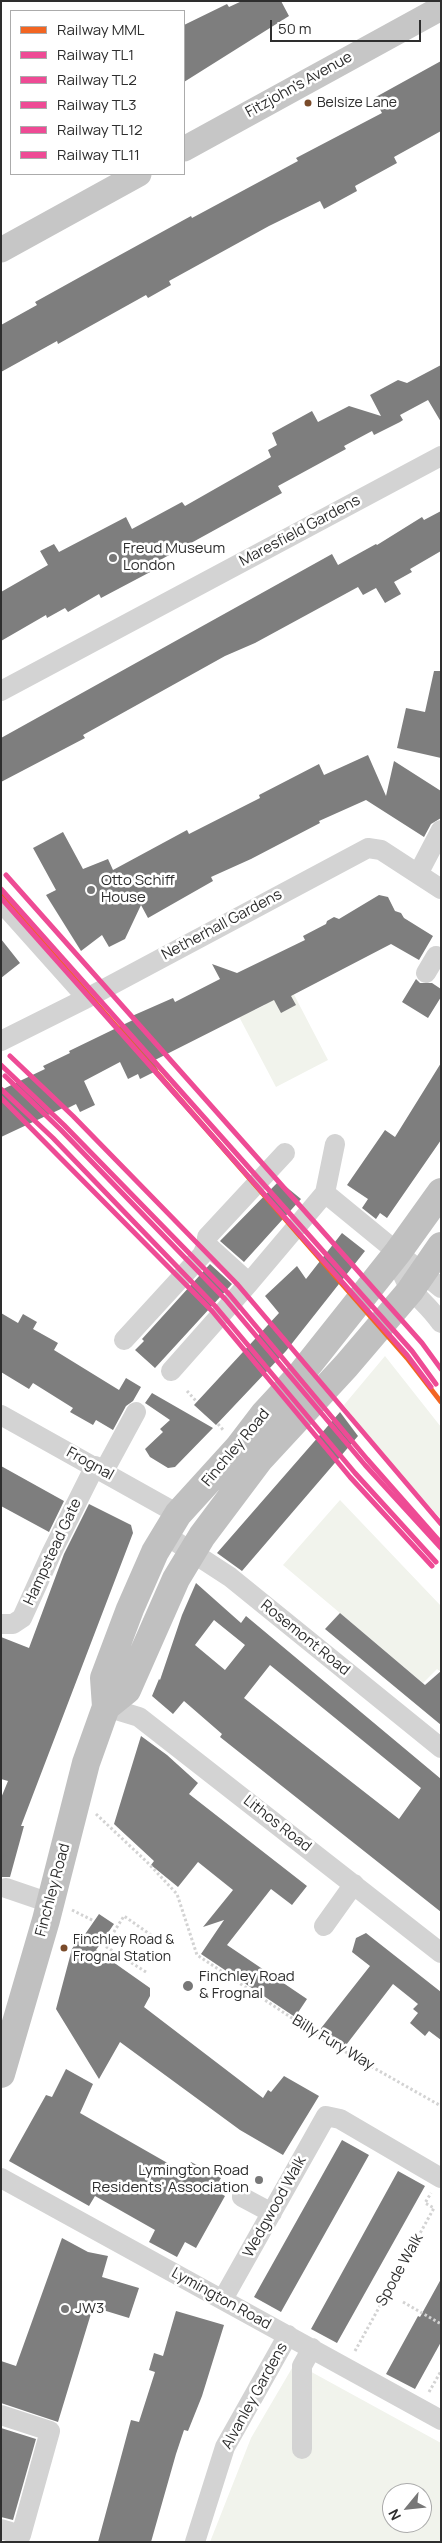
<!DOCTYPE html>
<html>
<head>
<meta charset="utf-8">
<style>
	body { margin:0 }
	#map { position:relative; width:442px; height:2543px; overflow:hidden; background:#fff; font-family:Manrope,sans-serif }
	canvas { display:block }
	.frame { position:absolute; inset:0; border:2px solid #2e2e2e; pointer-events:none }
	.legend { position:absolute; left:10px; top:10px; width:175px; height:165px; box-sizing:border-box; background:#fff; border:1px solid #ababab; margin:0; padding:6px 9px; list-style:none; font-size:15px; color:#2e2e2e }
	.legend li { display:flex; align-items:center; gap:10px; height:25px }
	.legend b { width:25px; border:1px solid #ababab }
	.north { position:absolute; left:382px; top:2483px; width:50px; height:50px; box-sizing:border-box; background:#fff; border:1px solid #ababab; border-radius:50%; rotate:242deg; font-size:14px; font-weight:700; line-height:20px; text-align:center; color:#2e2e2e }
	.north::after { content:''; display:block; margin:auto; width:18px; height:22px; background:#777; clip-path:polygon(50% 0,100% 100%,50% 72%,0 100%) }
	.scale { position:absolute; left:270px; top:20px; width:151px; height:22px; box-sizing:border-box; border:2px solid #2e2e2e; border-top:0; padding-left:6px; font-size:15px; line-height:18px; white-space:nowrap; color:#2e2e2e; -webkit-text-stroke:4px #fff; paint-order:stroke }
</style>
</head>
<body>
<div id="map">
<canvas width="442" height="2543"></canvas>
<div class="frame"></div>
<ul class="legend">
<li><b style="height:6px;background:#f26522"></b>Railway MML</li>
<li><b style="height:6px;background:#ee4b95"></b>Railway TL1</li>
<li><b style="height:6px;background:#ee4b95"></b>Railway TL2</li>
<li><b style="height:6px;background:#ee4b95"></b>Railway TL3</li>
<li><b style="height:6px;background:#ee4b95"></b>Railway TL12</li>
<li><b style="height:6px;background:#ee4b95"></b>Railway TL11</li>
</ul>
<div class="north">N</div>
<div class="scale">50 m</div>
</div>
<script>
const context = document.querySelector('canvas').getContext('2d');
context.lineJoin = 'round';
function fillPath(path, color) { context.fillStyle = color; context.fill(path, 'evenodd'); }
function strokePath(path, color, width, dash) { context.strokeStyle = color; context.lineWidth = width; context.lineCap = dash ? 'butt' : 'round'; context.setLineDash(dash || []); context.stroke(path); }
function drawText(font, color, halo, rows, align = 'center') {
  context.font = font + ' Manrope,sans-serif'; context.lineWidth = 5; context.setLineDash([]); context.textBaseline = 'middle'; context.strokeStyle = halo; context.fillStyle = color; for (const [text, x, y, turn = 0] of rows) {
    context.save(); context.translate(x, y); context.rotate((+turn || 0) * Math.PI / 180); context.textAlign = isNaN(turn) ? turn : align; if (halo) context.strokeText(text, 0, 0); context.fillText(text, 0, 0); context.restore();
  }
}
const green = new Path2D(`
	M288,983L328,1060L276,1087L236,1011L251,1003L255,1010L265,1005L269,993Z
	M385,1356L441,1427V1519L377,1448L344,1405Z
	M340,1500L441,1606V1672L437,1669L423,1683L283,1565Z
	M295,2363L441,2443V2542H210L251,2438ZM392,2493H422V2523H392Z`);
const building = new Path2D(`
	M242,1H281L289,16L184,82V25L227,4L229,7Z
	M441,61V131L394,157L397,163L355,186L357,191L324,209L320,201L269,226L169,281L171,285L148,298L146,295L58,344L57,341L1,372V325L37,305L35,302L109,261L191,216L192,218L298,161L296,158L382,113L374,98Z
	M441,365V422L428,400L400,415L403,420L400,422L374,435L372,431L344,446L346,449L278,486L282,493L151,565L154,570L101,598L99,594L68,612L65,608L47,618L46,615L1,641V592L48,565L40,551L54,544L59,552L126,517L132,529L182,502L185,506L271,457L268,450L277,445L272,433L312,411L318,422L349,406L381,416L370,395L398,380L407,383Z
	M441,511V551L410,569L412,572L394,582L401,594L385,603L376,588L363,595L358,587L255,643L225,656L83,735L85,738L1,782V738L332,554L338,565L376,544L377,545L422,517L424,520Z
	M434,671H441V758L397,748L406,708L425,712Z
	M368,755L386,796L394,761L441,791V818L431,824L424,837L366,800L319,821L320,823L251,859L211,877L213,881L148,918L141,905L125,939L109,947L102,935L81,951L46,895L56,890L33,848L63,832L83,869L108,859L113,870L187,830L189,834L260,798L259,795L319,764L324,775Z
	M379,895L388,897L395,911L401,913L404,918L433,936L419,960L391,944L291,996L296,1005L281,1013L274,1000L153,1061L158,1070L140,1079L138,1074L128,1079L120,1062L84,1081L95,1105L80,1112L76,1104L66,1109L65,1107L1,1137V1090L45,1069L43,1066L70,1053L69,1051L133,1020L132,1016L173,998L175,1002L220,979L212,964L237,973L305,940L303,936L326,924L327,921L334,917L339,919Z
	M1,939L20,963L1,978Z
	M416,979L420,983H432L441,989V997L428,1018L402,1002Z
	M441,1063V1140L387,1218L380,1213L376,1219L362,1208L368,1199L347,1185L385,1130L395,1137Z
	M279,1181L301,1199L244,1262L220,1241Z
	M342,1233L365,1251L286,1351L216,1425L194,1405L279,1313L265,1296L297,1266L306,1279Z
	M210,1264L232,1284L155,1368L135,1350L144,1341L142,1339Z
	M1,1313L18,1323L23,1314L37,1322L33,1329L58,1343L54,1350L119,1390L126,1378L141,1387L133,1401L126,1406L113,1430L96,1420L93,1425L70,1412L73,1408L33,1383L29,1389L1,1372Z
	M152,1393L213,1428L175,1467L168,1468L150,1457L145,1449L163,1432L160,1429L170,1420L145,1403Z
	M340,1412L358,1436L242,1571L217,1553Z
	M1,1466L64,1501L49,1532L1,1506Z
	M89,1504L131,1525L133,1533L21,1826H24L10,1877H1V1798L8,1781L1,1779V1637L29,1648L64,1554Z
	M196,1583L241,1623L246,1616L441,1779V1912L220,1737L222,1734L184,1701L173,1714L152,1696L159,1679L160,1680L182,1615ZM214,1620L245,1645L225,1670L195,1645ZM270,1665L421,1788L399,1819L244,1698Z
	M340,1613L425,1685L441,1671V1725L325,1629Z
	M141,1736L167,1755L198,1783L189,1794L307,1886L292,1905L271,1889L227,1945L307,1999L295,2017L201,1954L224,1920L203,1927L233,1890L198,1862L178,1887L151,1865L154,1861L114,1824Z
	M99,1914L114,1924L96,1950L150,1988V1996L144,2007L263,2098L268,2090L271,2092L284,2076L319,2096L283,2155L240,2130L120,2042L99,2079L56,2009L72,1949L78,1939L81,1940Z
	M366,1933L441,1992V2040L429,2031L425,2036L410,2023L418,2013L413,2009L418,2004L393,1984L343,2049L318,2032L370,1966L352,1952L356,1938Z
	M66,2069L93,2084L80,2113L185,2173L191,2162L221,2178L214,2190L225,2196L196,2248L185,2242L177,2257L149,2242L155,2230L95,2196L89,2206L9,2161L46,2095L52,2097Z
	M342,2140L369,2155L281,2312L254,2297Z
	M398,2171L425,2186L337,2343L311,2329Z
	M62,2238L88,2252L108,2256L102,2277L139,2288L129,2318L93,2307L58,2422L1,2403V2361L16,2366Z
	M441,2279V2342L415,2389L386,2374L418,2316L420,2317Z
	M176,2311L224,2325L202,2396L188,2431L184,2430L176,2454L151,2542H98L131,2420L139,2422L155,2372L149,2370L154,2353L163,2356Z
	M1,2428L36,2439L13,2520L1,2517Z`);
const path = new Path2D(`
	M187,1391L197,1402
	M218,1424L224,1431
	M96,1814L147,1862L177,1894L197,1955L328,2042L441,2106
	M72,1910L94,1921
	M146,1972L105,1946L124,1916L151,1935
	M403,2302L441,2324
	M355,2351L434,2208L425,2203L431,2193
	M429,2392L441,2371`);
const minor = new Path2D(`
	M1,691L441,456
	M418,874L441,830
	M1,902L87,998
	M426,973L436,956L441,959
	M1,1041L87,998L368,848L381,850L441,889
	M325,1193L335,1144
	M398,1252C402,1293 420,1293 441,1323
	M249,1283L207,1245V1237L285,1153
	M124,1340L202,1255L207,1245
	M171,1371L249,1283L325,1193L441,1288
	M1,1415L178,1514
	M104,1471L136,1412
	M164,1534L230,1577L441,1748
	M1,1624H13L22,1618L52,1552L95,1466
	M106,1707L139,1717L441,1953
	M6,1888L50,1903
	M324,1926L354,1884
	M1,2178L441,2420
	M242,2197L272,2213
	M223,2299L326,2116L340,2119L441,2178
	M1,2415L50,2431L21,2535L1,2529
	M302,2449V2366L312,2348
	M195,2542L225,2447L288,2335`);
const major = new Path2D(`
	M184,149L441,8
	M1,250L139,174`);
const highway = new Path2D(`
	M106,1707L127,1690L176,1579L202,1536L259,1460L346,1366L410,1291L441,1246
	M1,2074L46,1920L86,1763L106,1707L104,1678L130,1609L155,1552L178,1514L238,1448L264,1414L301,1374L398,1252L441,1192`);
const rail1 = new Path2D(`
	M1,895L407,1358L441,1402`);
const rail2 = new Path2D(`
	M1,889L412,1351L436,1384
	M1,1089L53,1138L216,1307L355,1473L436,1562`);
const rail3 = new Path2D(`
	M6,875L422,1343L441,1369
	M5,1076L61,1130L225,1299L365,1465L441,1548`);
const rail4 = new Path2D(`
	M1,898L407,1355L431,1387
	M1,1098L212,1311L350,1477L432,1566`);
const rail5 = new Path2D(`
	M1,1065L64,1125L229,1294L367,1459L441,1543`);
const rail6 = new Path2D(`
	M10,1056L73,1116L238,1285L441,1524`);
const markers = [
	[308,103,4.5,"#7a4b2a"],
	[113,558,5,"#777"],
	[91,890,5,"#777"],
	[64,1948,4.5,"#7a4b2a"],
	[188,1986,6,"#777"],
	[259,2180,5,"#777"],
	[65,2309,5,"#777"]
];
const busNames = [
	["Belsize Lane",317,103],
	["Finchley Road &",73,1940],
	["Frognal Station",73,1957]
];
const streetNames = [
	["Fitzjohn's Avenue",299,85,-29],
	["Maresfield Gardens",300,531,-28],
	["Netherhall Gardens",222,925,-28],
	["Finchley Road",236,1448,-50],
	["Frognal",90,1464,29],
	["Hampstead Gate",53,1552,-65],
	["Rosemont Road",305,1638,39],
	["Lithos Road",277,1824,38],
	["Finchley Road",53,1890,-75],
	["Billy Fury Way",333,2043,31],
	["Wedgwood Walk",275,2207,-61],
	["Spode Walk",400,2270,-61],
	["Lymington Road",221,2299,29],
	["Alvanley Gardens",255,2396,-61]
];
const poiNames = [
	["Freud Museum",123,549],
	["London",123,566],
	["Otto Schiff",101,881],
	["House",101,898],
	["Finchley Road",199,1977],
	["& Frognal",199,1994],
	["Lymington Road",249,2171,"right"],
	["Residents' Association",249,2188,"right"],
	["JW3",75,2309]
];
fillPath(green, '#f1f3ec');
fillPath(building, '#7e7e7e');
strokePath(path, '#d3d3d3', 3, [2.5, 2.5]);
strokePath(minor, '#d3d3d3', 20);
strokePath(major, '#c6c6c6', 25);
strokePath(highway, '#c0c0c0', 28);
strokePath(rail1, '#f26522', 5);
strokePath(rail2, '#ee4b95', 5);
strokePath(rail3, '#ee4b95', 5);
strokePath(rail4, '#ee4b95', 5);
strokePath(rail5, '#ee4b95', 5);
strokePath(rail6, '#ee4b95', 5);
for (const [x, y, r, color] of markers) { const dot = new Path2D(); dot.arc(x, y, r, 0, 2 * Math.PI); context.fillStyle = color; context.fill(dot); strokePath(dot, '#fff', 2); }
drawText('14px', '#2e2e2e', '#fff', busNames, 'left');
drawText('15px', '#2e2e2e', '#fff', streetNames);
drawText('15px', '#2e2e2e', '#fff', poiNames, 'left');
</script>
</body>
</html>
